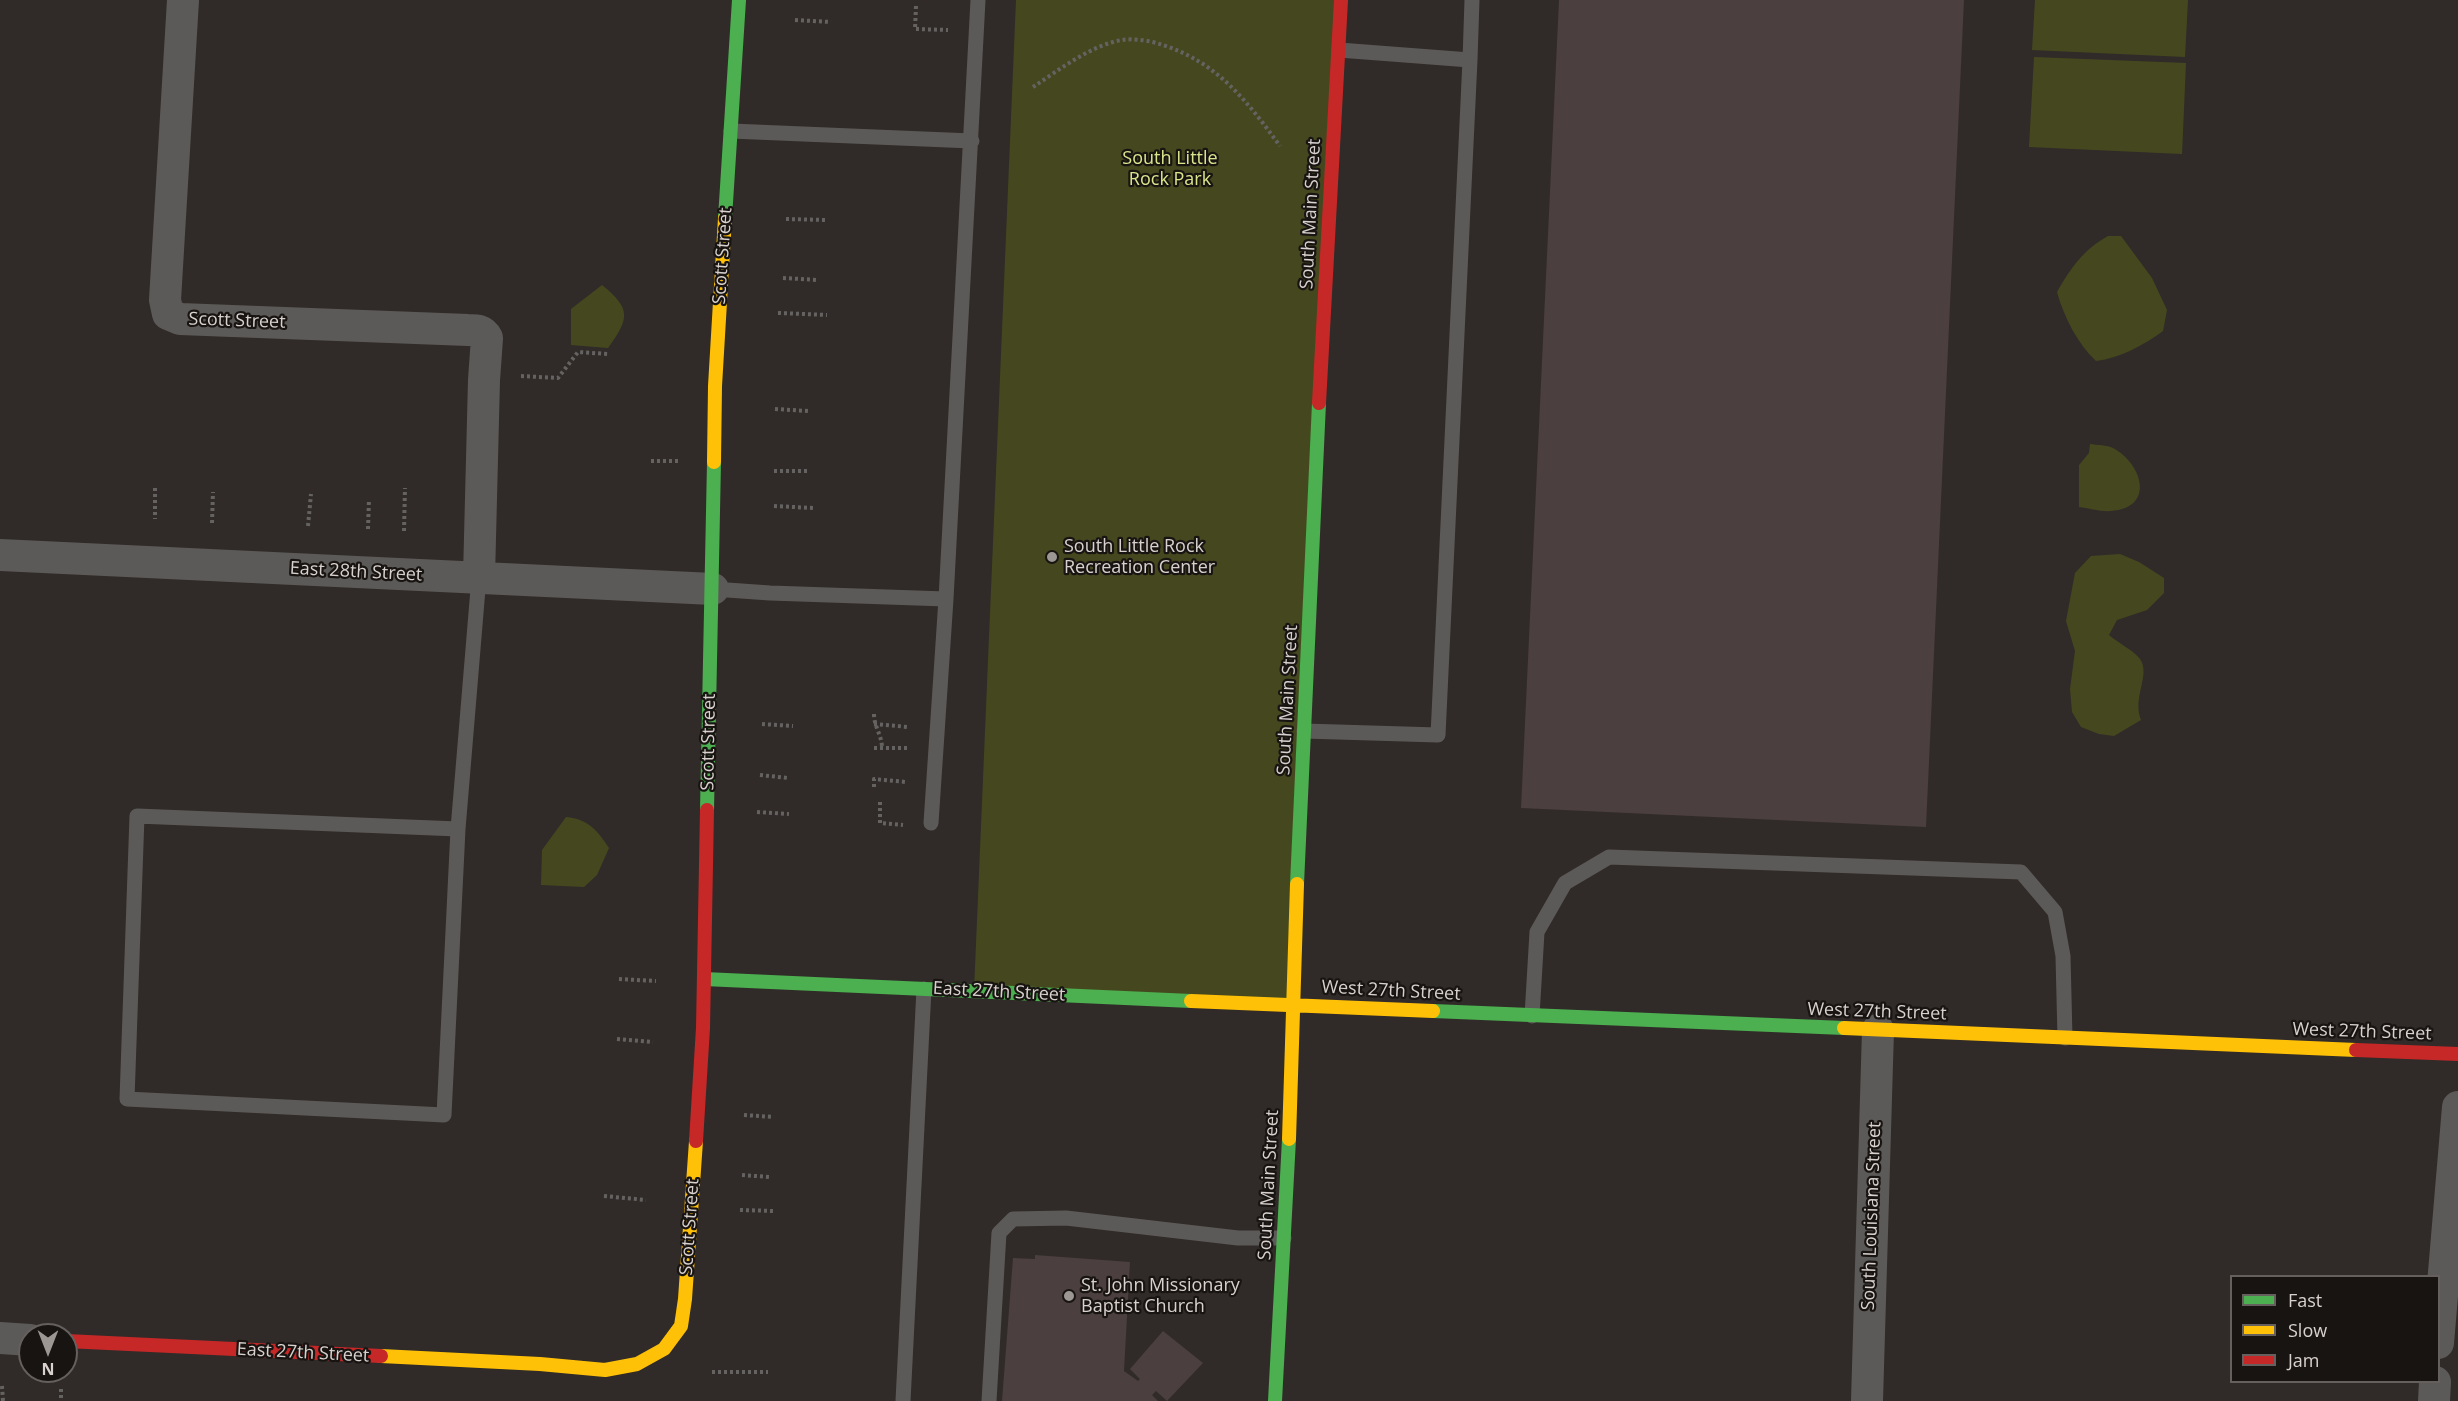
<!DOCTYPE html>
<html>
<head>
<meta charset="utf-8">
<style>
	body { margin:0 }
	#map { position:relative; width:2458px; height:1401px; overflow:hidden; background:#302b28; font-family:"Open Sans",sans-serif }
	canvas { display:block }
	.legend { position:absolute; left:2230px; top:1275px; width:210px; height:108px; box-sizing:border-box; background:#181412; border:2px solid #65605d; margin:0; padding:8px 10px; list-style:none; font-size:18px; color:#d8d1ce }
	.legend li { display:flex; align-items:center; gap:12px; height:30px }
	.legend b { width:30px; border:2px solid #65605d }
	.north { position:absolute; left:18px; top:1323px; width:60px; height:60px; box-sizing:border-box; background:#181412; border:2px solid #65605d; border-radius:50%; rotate:180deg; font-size:16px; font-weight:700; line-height:24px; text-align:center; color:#d8d1ce }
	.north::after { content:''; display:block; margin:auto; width:21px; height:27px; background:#9d9794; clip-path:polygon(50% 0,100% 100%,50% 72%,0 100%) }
</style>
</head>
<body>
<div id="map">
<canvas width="2458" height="1401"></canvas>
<ul class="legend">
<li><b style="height:8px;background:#4caf50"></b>Fast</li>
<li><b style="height:8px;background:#ffc107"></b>Slow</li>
<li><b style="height:8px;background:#c62828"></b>Jam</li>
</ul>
<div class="north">N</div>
</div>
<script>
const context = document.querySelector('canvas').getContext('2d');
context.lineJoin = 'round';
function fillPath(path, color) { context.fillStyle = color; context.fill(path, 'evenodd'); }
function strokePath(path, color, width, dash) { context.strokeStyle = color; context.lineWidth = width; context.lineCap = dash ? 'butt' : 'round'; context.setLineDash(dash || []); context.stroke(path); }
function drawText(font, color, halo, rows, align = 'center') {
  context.font = font + ' "Open Sans",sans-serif'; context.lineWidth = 4.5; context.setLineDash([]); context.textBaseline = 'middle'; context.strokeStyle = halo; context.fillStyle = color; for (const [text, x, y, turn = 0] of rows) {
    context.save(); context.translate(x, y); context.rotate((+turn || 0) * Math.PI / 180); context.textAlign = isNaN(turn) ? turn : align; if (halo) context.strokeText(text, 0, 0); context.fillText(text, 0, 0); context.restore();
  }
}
const green = new Path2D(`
	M1016,0H1341L1294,1005L974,991Z
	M2035,0H2188L2185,57L2032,50Z
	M2034,57L2186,63L2182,154L2029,147Z
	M2108,236H2121L2152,278L2167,310L2163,331C2144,345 2120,358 2096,361C2077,343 2064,317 2057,292C2071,268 2083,250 2108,236Z
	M602,285C632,309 629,319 608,348L571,345V309Z
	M2090,444C2097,445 2107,445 2113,448C2142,463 2156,508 2111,511C2101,512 2089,508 2079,507V465L2089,453Z
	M2120,554L2139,562L2164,578V593L2147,610L2117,620L2109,635C2118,643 2133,650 2140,659C2151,675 2132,697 2141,720L2114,736L2099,734L2081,727L2072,712L2070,689L2075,651L2066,621L2075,573L2091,556Z
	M566,817C588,819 597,830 609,848L597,875L584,887L541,885L542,850Z`);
const building = new Path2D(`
	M1559,0H1964L1926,827L1521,808Z
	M1035,1255L1130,1262L1124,1371L1138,1381L1140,1379L1130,1369L1163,1331L1203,1363L1167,1401L1156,1391L1152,1395L1158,1401H1002L1013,1258L1035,1259Z`);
const path = new Path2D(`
	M916,6L915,29L948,30
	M795,20L831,22
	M1033,87C1059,70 1091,45 1122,40C1135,38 1151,41 1163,45C1218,63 1247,101 1280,146
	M786,219L826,220
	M783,278L818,280
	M778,313L827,315
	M521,376L558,378L578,352L608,354
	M775,409L808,411
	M651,461H678
	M774,471H809
	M155,488V519
	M774,506L813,508
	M212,523L213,492
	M308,526L311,494
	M368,529L369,499
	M404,531L405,488
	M874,714C874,727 882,735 882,748
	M762,724L793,726
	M874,724L908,727
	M874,748H907
	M760,775L788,778
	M874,787V779L906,782
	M880,802V823L903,825
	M757,812L789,814
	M619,979L656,981
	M617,1039L653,1042
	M744,1115L774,1117
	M742,1175L769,1177
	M604,1196L646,1200
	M740,1210L774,1211
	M712,1372H768
	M2,1386L3,1401
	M61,1389V1401`);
const lane = new Path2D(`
	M1470,60L1472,0
	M731,131L972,141
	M713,589L770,593L946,599
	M1304,731L1438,735L1470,60L1339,50
	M931,823L946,599L978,0
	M458,829L137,816L127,1099L444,1115L458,829L479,577
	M1532,1016L1537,932L1565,883L1609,857L2021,872L2055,912L2063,956L2065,1038
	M903,1401L924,989
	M989,1401L999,1233L1013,1219L1066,1218L1238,1238H1284`);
const street = new Path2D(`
	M183,0L165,300L168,314L180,319L468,330C477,330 483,330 487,338L484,380L479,577
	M0,555L713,589
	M0,1338L30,1340
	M2438,1343L2458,1107
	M1867,1401L1878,1030
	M2434,1401L2435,1382`);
const fast = new Path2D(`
	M725,218L739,0
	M707,810L714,462
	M1297,884L1319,403
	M704,979L1191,1001
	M1433,1011L1844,1028
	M1275,1401L1289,1139`);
const slow = new Path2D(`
	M714,462L715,386L725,218
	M1191,1001L1433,1011
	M1844,1028L2356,1050
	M1289,1139L1297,884
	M381,1356L540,1364L605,1370L637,1364L664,1349L681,1326L685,1299L696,1141`);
const jam = new Path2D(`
	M1319,403L1341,0
	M2356,1050L2458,1054
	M696,1141L703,1028L707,810
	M66,1341L381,1356`);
const markers = [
	[1052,557,6,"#9d9794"],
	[1069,1296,6,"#9d9794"]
];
const parkNames = [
	["South Little",1170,159],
	["Rock Park",1170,180]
];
const streetNames = [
	["South Main Street",1311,214,-87],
	["Scott Street",723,256,-86],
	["Scott Street",237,321,2],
	["East 28th Street",356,572,3],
	["South Main Street",1288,700,-87],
	["Scott Street",709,742,-89],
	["West 27th Street",1391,991,3],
	["East 27th Street",999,992,3],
	["West 27th Street",1877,1012,2],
	["West 27th Street",2362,1032,2],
	["South Main Street",1269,1185,-87],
	["South Louisiana Street",1872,1216,-88],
	["Scott Street",690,1227,-86],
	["East 27th Street",303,1353,3]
];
const poiNames = [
	["South Little Rock",1064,547],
	["Recreation Center",1064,568],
	["St. John Missionary",1081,1286],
	["Baptist Church",1081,1307]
];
fillPath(green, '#45481f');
fillPath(building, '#4b3f3f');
strokePath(path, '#656362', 4, [3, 3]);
strokePath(lane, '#5c5a58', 15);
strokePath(street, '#5c5a58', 32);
strokePath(fast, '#4caf50', 14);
strokePath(slow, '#ffc107', 14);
strokePath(jam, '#c62828', 14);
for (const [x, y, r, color] of markers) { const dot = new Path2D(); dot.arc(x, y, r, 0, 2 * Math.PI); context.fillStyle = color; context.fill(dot); strokePath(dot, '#181412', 2); }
drawText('18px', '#dae58b', '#181412', parkNames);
drawText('18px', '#d8d1ce', '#181412', streetNames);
drawText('18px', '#d8d1ce', '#181412', poiNames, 'left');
</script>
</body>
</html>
